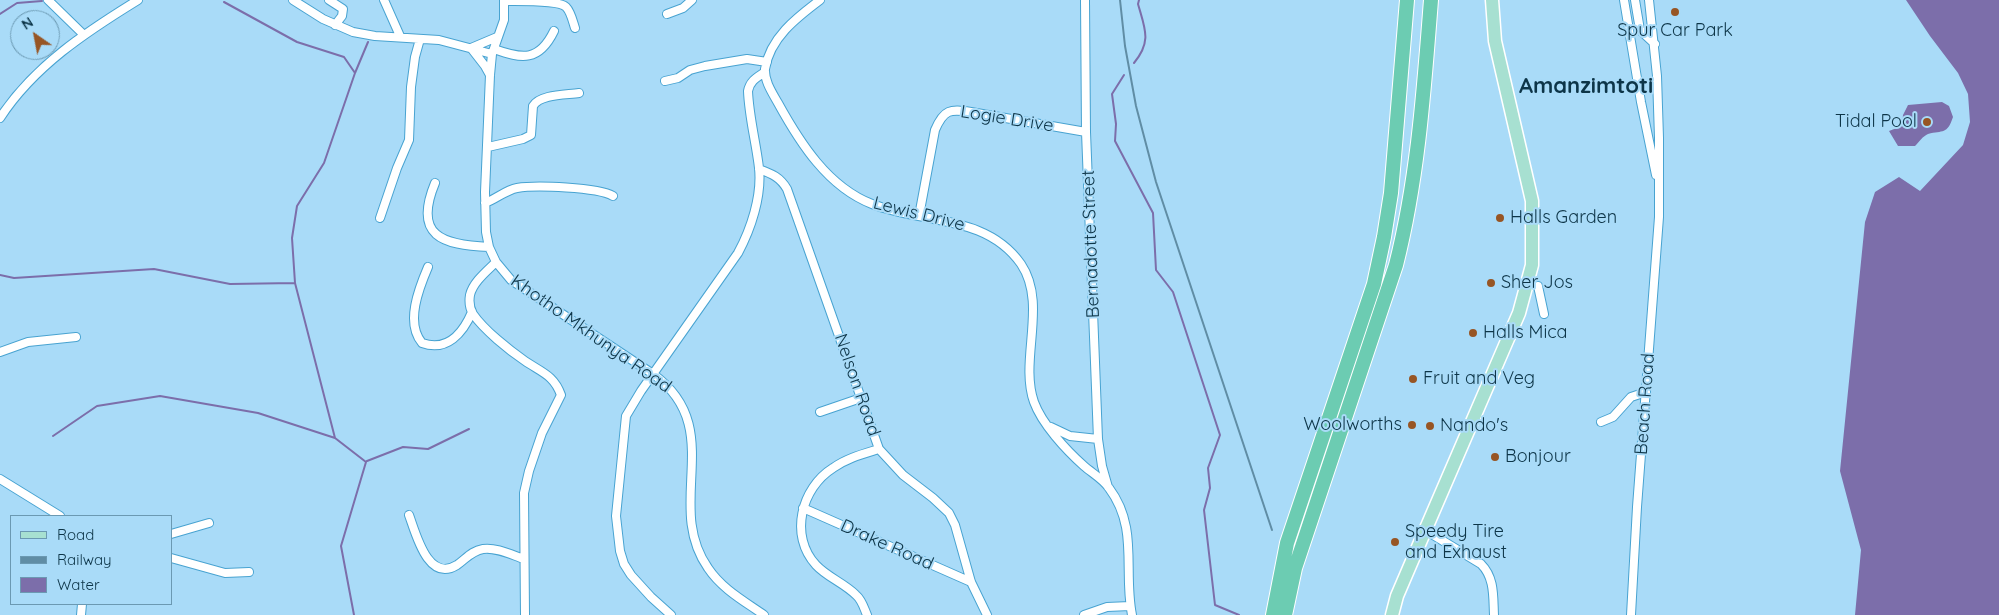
<!DOCTYPE html>
<style>
body{margin:0}
#map{position:relative;width:1999px;height:615px;overflow:hidden;background:#a9dbf8;font-family:Quicksand,sans-serif}
canvas{display:block}
.legend{position:absolute;left:10px;top:515px;width:162px;height:90px;box-sizing:border-box;background:#a9dbf8;border:1px solid #6b99b2;margin:0;padding:6px 9px;list-style:none;font-size:15px;color:#0d3548}
.legend li{display:flex;align-items:center;gap:10px;height:25px}
.legend b{width:25px;border:1px solid #6b99b2}
.north{position:absolute;left:10px;top:10px;width:50px;height:50px;box-sizing:border-box;background:#a9dbf8;border:1px solid #6b99b2;border-radius:50%;rotate:327deg;font-size:14px;font-weight:700;line-height:20px;text-align:center;color:#0d3548}
.north::after{content:'';display:block;margin:auto;width:18px;height:22px;background:#975524;clip-path:polygon(50% 0,100% 100%,50% 72%,0 100%)}
</style>
<div id="map">
<canvas width="1999" height="615"></canvas>
<ul class="legend">
<li><b style="height:6px;background:#a7e0d1"></b>Road</li>
<li><b style="height:6px;background:#608da5"></b>Railway</li>
<li><b style="height:14px;background:#7c6eaa"></b>Water</li>
</ul>
<div class="north">N</div>
</div>
<script>
const ctx = document.querySelector('canvas').getContext('2d');
ctx.lineJoin = 'round';
function fill(path, color) { ctx.fillStyle = color; ctx.fill(path, 'evenodd'); }
function strokePath(path, color, width, dash) { ctx.strokeStyle = color; ctx.lineWidth = width; ctx.lineCap = dash ? 'butt' : 'round'; ctx.setLineDash(dash || []); ctx.stroke(path); }
function drawText(font, color, halo, rows, align = 'center') {
  ctx.font = font + ' Quicksand,sans-serif'; ctx.lineWidth = 4; ctx.setLineDash([]); ctx.textBaseline = 'middle'; ctx.strokeStyle = halo; ctx.fillStyle = color; for (const [text, x, y, turn = 0] of rows) {
    ctx.save(); ctx.translate(x, y); ctx.rotate((+turn || 0) * Math.PI / 180); ctx.textAlign = isNaN(turn) ? turn : align; if (halo) ctx.strokeText(text, 0, 0); ctx.fillText(text, 0, 0); ctx.restore();
  }
}
const water = new Path2D(`
 M1906,0H1999V615H1855L1861,550L1840,471L1865,222L1875,192L1899,177L1920,191L1963,145L1970,122L1968,94L1958,73L1930,36Z
 M1942,102L1949,106L1953,117C1947,135 1943,130 1928,134C1923,136 1919,142 1915,146H1898L1889,131L1902,126L1903,115L1908,105Z`);
const stream = new Path2D(`
 M224,2L297,42L344,57L355,73
 M0,14L17,3L42,1
 M1134,63C1152,41 1145,29 1138,4L1139,0
 M1124,75L1112,94L1116,124L1115,141L1153,213L1156,270L1173,292L1220,435L1208,468L1210,488L1204,510L1215,605L1239,615
 M0,275L14,278L154,269L230,284L295,283
 M53,436L97,406L160,396L258,413L335,438
 M367,461L403,447L428,449L469,429
 M354,615L341,546L366,462L335,438L295,283L292,238L297,206L324,163L355,73L368,42`);
const minor = new Path2D(`
 M48,0L84,35
 M293,0L323,19L353,32L375,36L439,40L492,54
 M329,0L343,9L342,16L335,25
 M384,0L400,36
 M504,0V20L492,54L490,75L485,192L486,232L489,247L496,262L511,280L653,374C728,428 663,504 708,568C722,589 744,601 764,615
 M820,0C796,18 770,38 765,69C764,81 773,94 778,103C800,143 828,187 872,204C923,224 986,214 1021,264C1048,304 1019,360 1034,402C1042,424 1066,450 1084,466C1092,473 1103,479 1109,488C1139,528 1123,570 1132,615
 M1085,0L1086,132L1098,439L1102,466L1108,487
 M1624,0L1641,102L1656,175
 M1635,0L1640,30L1655,44
 M504,1C516,1 559,0 566,7C571,12 573,22 575,28
 M667,14L683,8L692,0
 M494,49C522,59 539,62 554,31
 M490,75L485,66L471,48L497,37
 M665,81L678,78L690,70L705,66L747,59L767,62
 M0,118C34,66 86,32 138,0
 M488,147L523,139L531,135L533,106C540,94 567,95 579,93
 M759,169C772,174 780,177 787,189L879,449L903,475L933,498L949,513L955,525L971,582L987,615
 M435,183C413,236 442,245 489,247
 M485,203C496,199 506,190 517,188C535,185 598,187 613,196
 M919,216L935,130C944,109 950,109 971,112L1086,132
 M380,218L397,168L409,140L411,87L415,57L420,39
 M496,262C487,271 473,282 470,295C469,301 470,309 473,314C484,330 509,350 525,361C541,372 554,375 561,395L542,433L529,471L524,493L525,615
 M428,267C419,288 405,323 422,343C447,352 463,333 472,312
 M1538,286L1544,314
 M0,352L28,342L76,337
 M820,412L861,398
 M1601,422L1613,417L1631,397L1646,392
 M1051,427L1070,436L1098,439
 M0,479L60,516
 M803,508L971,582
 M409,515C416,534 428,583 457,565C466,559 471,551 483,549C496,547 512,555 524,559
 M1425,530L1481,564C1495,578 1493,597 1494,615
 M171,534L209,523
 M171,558L225,573L249,572
 M81,615L82,604
 M671,615L651,597L631,575L624,564L620,551L616,516L626,416L641,391L738,253C751,229 762,196 759,168C756,142 749,117 748,91C750,81 756,78 765,72
 M867,615C864,608 862,600 856,595C844,583 827,577 816,565C789,536 801,488 833,468C847,458 863,454 879,449
 M1084,615L1107,607L1130,606
 M1631,615L1637,507L1659,217V138L1657,76L1649,0`);
const primary = new Path2D(`
 M1392,615L1397,596L1418,547L1519,313L1532,265V201L1495,41L1492,0`);
const motorway = new Path2D(`
 M1273,615L1287,543L1374,284L1384,237L1391,193L1407,0
 M1285,615L1295,568L1396,265C1418,178 1424,89 1431,0`);
const rail = new Path2D(`
 M1120,0L1125,46L1136,106L1156,182L1272,530`);
const markers = [
 [1675,12,5,"#975524"],
 [1927,122,5,"#975524"],
 [1500,218,5,"#975524"],
 [1491,283,5,"#975524"],
 [1473,333,5,"#975524"],
 [1413,379,5,"#975524"],
 [1412,425,5,"#975524"],
 [1430,426,5,"#975524"],
 [1495,457,5,"#975524"],
 [1395,542,5,"#975524"]
];
const poiNames = [
 ["Spur Car Park",1675,31,"center"],
 ["Tidal Pool",1917,122,"right"],
 ["Halls Garden",1510,218],
 ["Sher Jos",1501,283],
 ["Halls Mica",1483,333],
 ["Fruit and Veg",1423,379],
 ["Woolworths",1402,425,"right"],
 ["Nando's",1440,426],
 ["Bonjour",1505,457],
 ["Speedy Tire",1405,532],
 ["and Exhaust",1405,553]
];
const streetNames = [
 ["Logie Drive",1007,119,9],
 ["Lewis Drive",919,214,14],
 ["Bernadotte Street",1091,244,-92],
 ["Khotho Mkhunya Road",591,334,35],
 ["Nelson Road",857,385,71],
 ["Beach Road",1645,404,-86],
 ["Drake Road",887,545,24]
];
const districtNames = [
 ["Amanzimtoti",1586,86]
];
fill(water, '#7c6eaa');
strokePath(stream, '#7c6eaa', 2);
strokePath(minor, '#48a3d1', 10);
strokePath(primary, '#fff', 15);
strokePath(motorway, '#fff', 16);
strokePath(minor, '#fff', 8);
strokePath(primary, '#a7e0d1', 12);
strokePath(motorway, '#6cccb2', 14);
strokePath(rail, '#608da5', 2);
for (const [x, y, r, color] of markers) { const dot = new Path2D(); dot.arc(x, y, r, 0, 2 * Math.PI); ctx.fillStyle = color; ctx.fill(dot); strokePath(dot, '#a9dbf8', 2); }
drawText('18px', '#0d3548', '#a9dbf8', poiNames, 'left');
drawText('18px', '#0d3548', '#a9dbf8', streetNames);
drawText('bold 22px', '#0d3548', '#a9dbf8', districtNames);
</script>
